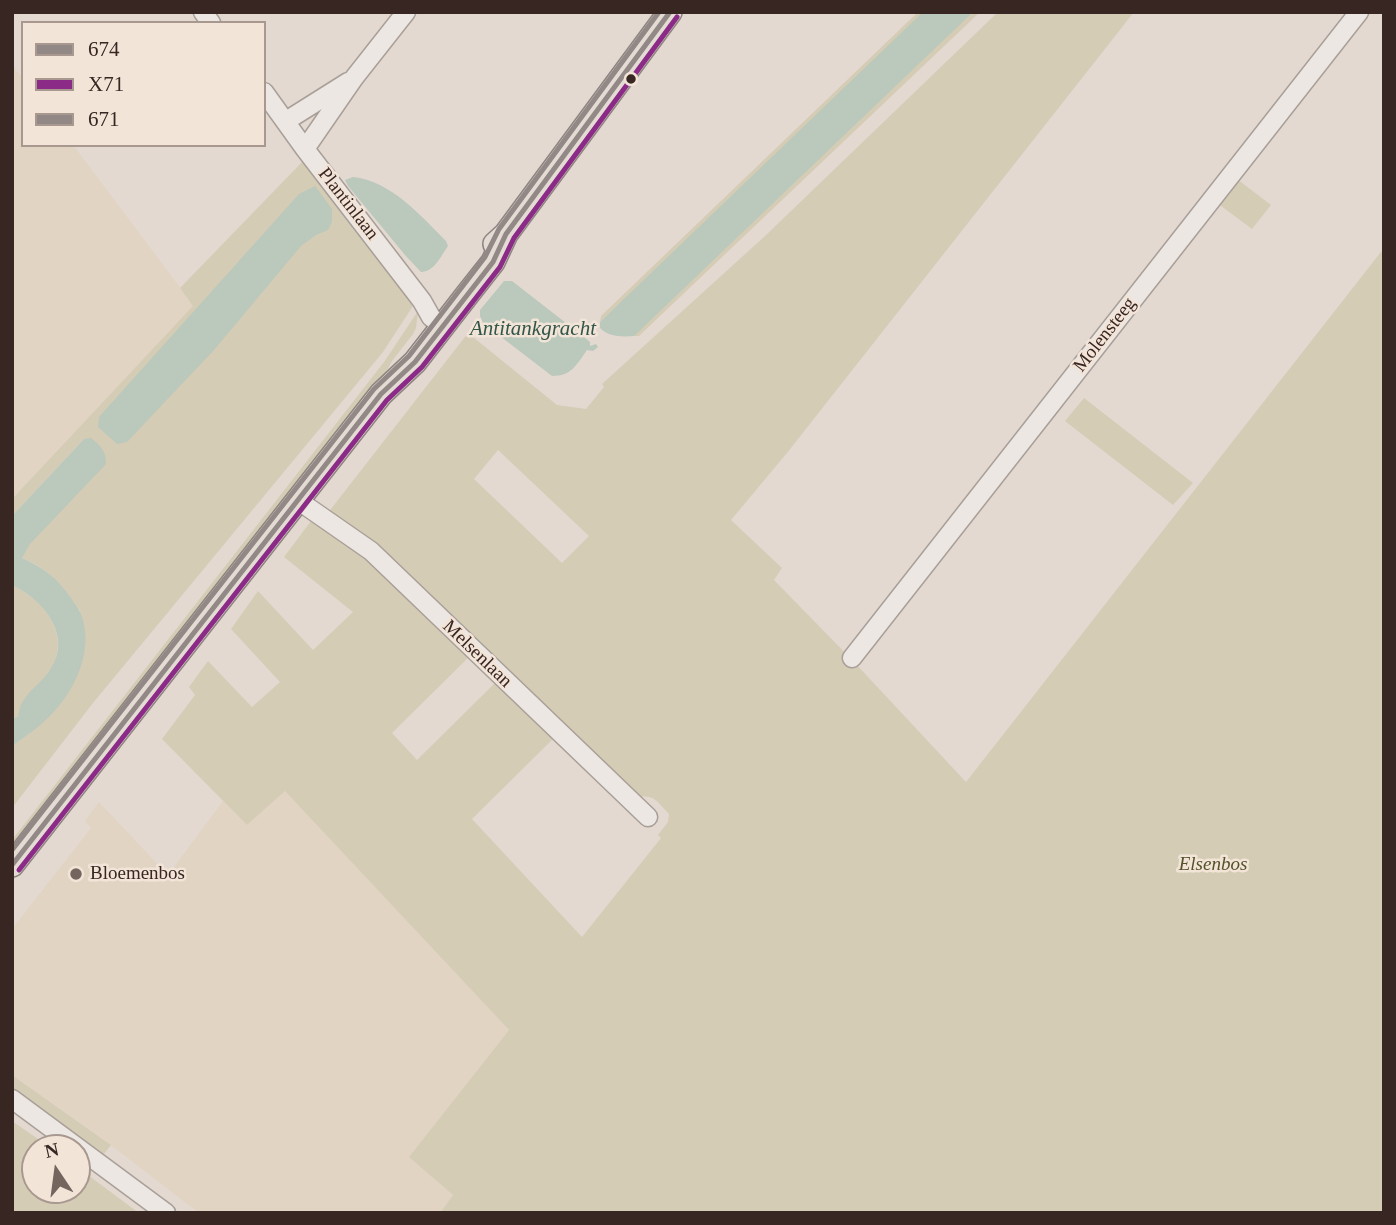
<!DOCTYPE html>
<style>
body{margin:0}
#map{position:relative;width:1396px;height:1225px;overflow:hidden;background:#e3d9d1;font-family:"Times New Roman",serif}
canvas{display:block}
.frame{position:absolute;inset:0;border:14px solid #382622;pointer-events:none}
.legend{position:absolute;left:21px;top:21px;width:245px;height:126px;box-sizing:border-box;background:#f3e4d8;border:2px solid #a8988f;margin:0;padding:9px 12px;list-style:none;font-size:21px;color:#382622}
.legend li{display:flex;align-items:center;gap:14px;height:35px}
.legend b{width:35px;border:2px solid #a8988f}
.north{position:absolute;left:21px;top:1134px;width:70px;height:70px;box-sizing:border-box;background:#f3e4d8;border:2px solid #a8988f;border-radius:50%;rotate:347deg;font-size:19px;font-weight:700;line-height:28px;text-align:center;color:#382622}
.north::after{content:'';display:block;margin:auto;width:24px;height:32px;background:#74655f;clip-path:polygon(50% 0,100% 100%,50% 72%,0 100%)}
</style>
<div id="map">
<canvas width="1396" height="1225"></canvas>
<div class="frame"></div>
<ul class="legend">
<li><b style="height:9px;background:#928885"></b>674</li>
<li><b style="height:9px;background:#8c2b87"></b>X71</li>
<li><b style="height:9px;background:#928885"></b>671</li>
</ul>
<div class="north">N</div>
</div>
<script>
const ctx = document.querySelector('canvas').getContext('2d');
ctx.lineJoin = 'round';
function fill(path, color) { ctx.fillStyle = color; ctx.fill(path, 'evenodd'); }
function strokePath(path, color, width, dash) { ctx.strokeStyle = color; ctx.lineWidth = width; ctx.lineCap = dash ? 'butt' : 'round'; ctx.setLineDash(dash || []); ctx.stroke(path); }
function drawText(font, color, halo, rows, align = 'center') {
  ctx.font = font + ' "Times New Roman",serif'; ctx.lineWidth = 5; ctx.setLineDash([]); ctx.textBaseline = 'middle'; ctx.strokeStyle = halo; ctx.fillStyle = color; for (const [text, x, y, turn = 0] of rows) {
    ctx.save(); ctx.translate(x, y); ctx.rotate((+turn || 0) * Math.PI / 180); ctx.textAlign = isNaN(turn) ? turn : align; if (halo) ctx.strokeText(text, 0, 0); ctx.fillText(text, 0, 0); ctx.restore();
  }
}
const farmland = new Path2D(`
 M12,65L23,79V145H73L194,306L12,499Z
 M285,790L509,1030L410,1156L453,1195L440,1213H199L99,1136L12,1075V929L91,828L85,821L99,802L168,875L223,801L247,825Z`);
const green = new Path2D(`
 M918,12H929L600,322L601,316Z
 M968,12H980L639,336H634L635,331Z
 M998,12H1134L787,453L731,520L782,568L774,580L855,663L966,782L1384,248V1213H440L453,1195L409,1157L509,1030L285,791L247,825L162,739L195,695L189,687L208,661L252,707L280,682L231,629L258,591L313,650L353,612L284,557L314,517L362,549L471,655L392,733L417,760L498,680L556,736L472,819L582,937L661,838L658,835L668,822L669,814C655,800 656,795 635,797L327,514L468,333L557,405L586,409L604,387L602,384L765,236ZM498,450L589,536L562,563L474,479Z
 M304,160L413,306L383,352L93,703L12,808V746L30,733L80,611C64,588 49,568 22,558L84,439L12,516V499L193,306L180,288Z
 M1237,179L1271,205L1252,229L1217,203Z
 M418,311L416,328L413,334L392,361L383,378L12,852V840L384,362Z
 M1084,398L1193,483L1173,505L1065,421Z
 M12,585C38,597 66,626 56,658C52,673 28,702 18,717L12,718Z
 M12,1075L111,1145L104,1154L12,1089Z
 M12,1121L51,1148H35V1190H77V1167L139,1213H12Z`);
const water = new Path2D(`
 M923,12H973L634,336C622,337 609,337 600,328V322Z
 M353,177C391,181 420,215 446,241L448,246C441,256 434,272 421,272L405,255L348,186L345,180Z
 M315,186L332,209V222L328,230L316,235L301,246L214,350L127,442L117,444L98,427L99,417L299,194Z
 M504,281H512L584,337L590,342V346L596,344L598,347L593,351L587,350C576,365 572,376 552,376L483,323L480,316V310Z
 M91,438C101,446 106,451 106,464L30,544L22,558C43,567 58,579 71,598C74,603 78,607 80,612C94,644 79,682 58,707C45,723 28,735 12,746V718L18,717C19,711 20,705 23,701C30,689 44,681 51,668C73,635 42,599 12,585V516L84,439Z`);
const minor = new Path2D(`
 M203,12L211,23
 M264,92L305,149L422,301L431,317L442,326
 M286,121L348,82
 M305,149L354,78L406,12
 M299,501L371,551L648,817
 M852,658L1359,12
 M12,1099L166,1213`);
const major = new Path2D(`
 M495,244L506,234L670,12
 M12,865L381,394L415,362L467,295L493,262L506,234`);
const bus1 = new Path2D(`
 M12,865L381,394L415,362L493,262L506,234L670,12`);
const bus2 = new Path2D(`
 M19,870L387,400L422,367L500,267L514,238L677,17`);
const bus3 = new Path2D(`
 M12,850L374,389L409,356L485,257L499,229L659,12`);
const markers = [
 [631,79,6,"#382622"],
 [76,874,7,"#74655f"]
];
const streetNames = [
 ["Plantinlaan",348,204,52],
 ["Molensteeg",1105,335,-52],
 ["Melsenlaan",477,654,44]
];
const parkNames = [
 ["Elsenbos",1213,865]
];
const poiNames = [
 ["Bloemenbos",90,874]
];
const waterNames = [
 ["Antitankgracht",533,329]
];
fill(farmland, '#e1d4c3');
fill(green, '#d5ccb5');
fill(water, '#bbc8bc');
strokePath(minor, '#a99f99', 21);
strokePath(major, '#8f8580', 26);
strokePath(minor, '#ece7e2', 18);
strokePath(major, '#e4dbd4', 23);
strokePath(bus1, '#928885', 5);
strokePath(bus2, '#8c2b87', 5);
strokePath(bus3, '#928885', 5);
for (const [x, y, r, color] of markers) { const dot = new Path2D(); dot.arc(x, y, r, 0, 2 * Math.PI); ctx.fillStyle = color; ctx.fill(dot); strokePath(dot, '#f3e4d8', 2.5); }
drawText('19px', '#382622', '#f3e4d8', streetNames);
drawText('italic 19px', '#53522a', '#f3e4d8', parkNames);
drawText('19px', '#382622', '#f3e4d8', poiNames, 'left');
drawText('italic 21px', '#32574a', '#f3e4d8', waterNames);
</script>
